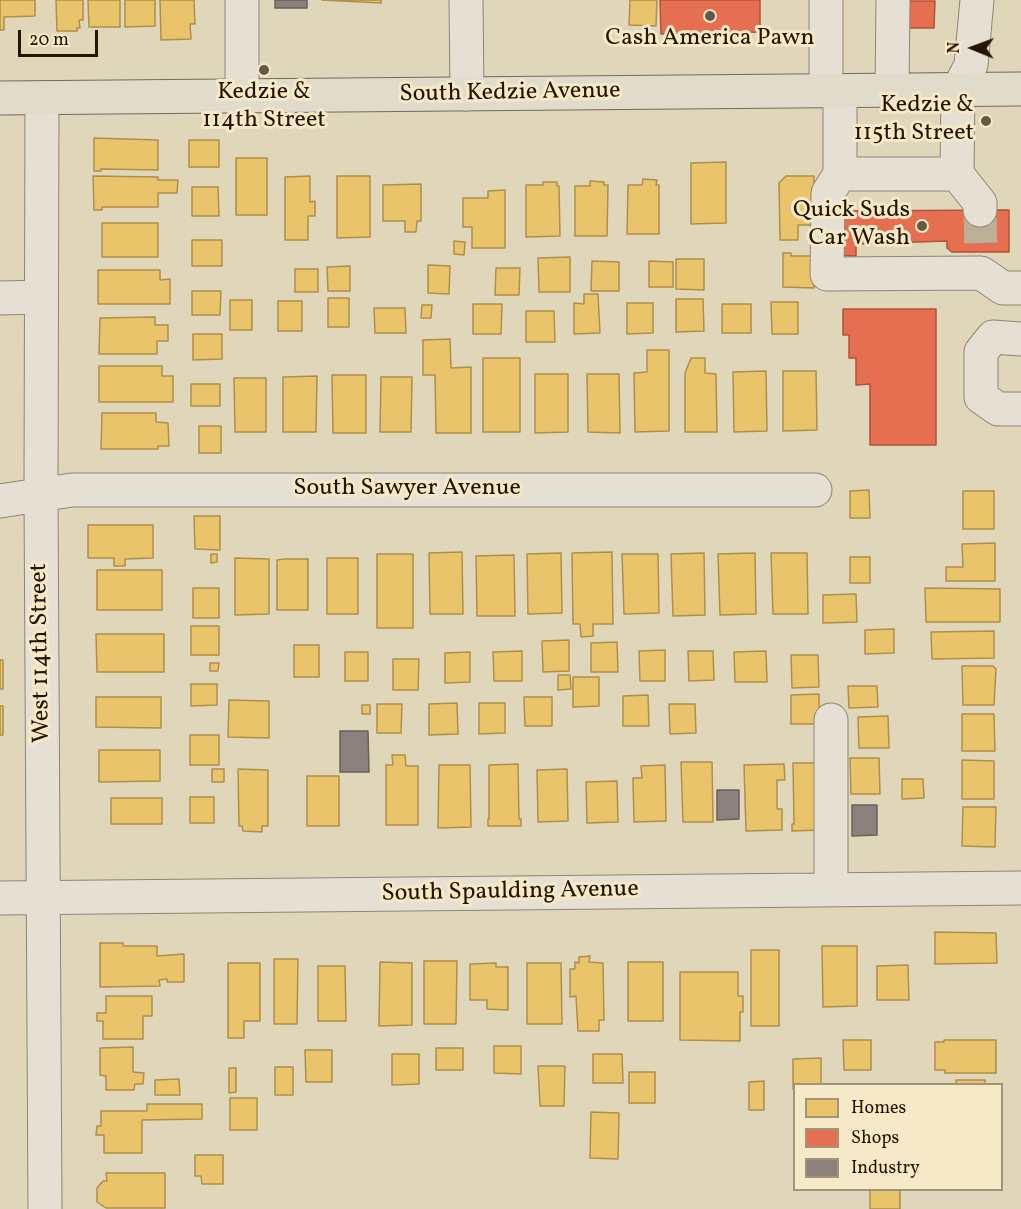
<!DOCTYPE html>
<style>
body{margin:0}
#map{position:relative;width:1021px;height:1209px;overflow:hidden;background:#e0d6ba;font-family:Vollkorn,serif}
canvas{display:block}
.legend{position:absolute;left:793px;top:1083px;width:210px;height:108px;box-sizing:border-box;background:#f5e9c8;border:2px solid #a29479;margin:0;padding:8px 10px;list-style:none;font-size:18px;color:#261402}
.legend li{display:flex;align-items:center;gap:12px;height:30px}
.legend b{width:30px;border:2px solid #a29479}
.north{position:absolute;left:943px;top:18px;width:60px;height:60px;-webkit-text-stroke:4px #f5e9c8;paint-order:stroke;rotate:271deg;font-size:16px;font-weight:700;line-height:24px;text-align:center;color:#261402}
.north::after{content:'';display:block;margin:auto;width:21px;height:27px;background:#261402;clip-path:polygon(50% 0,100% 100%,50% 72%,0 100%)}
.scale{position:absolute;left:18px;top:30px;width:80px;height:27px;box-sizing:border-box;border:3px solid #261402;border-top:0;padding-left:8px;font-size:18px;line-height:21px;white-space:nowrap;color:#261402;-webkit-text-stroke:4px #f5e9c8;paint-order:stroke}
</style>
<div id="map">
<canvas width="1021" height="1209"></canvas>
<ul class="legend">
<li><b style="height:16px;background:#e9c46a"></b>Homes</li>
<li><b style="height:16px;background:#e76f51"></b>Shops</li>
<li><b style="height:16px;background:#8a817c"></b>Industry</li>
</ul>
<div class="north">N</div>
<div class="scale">20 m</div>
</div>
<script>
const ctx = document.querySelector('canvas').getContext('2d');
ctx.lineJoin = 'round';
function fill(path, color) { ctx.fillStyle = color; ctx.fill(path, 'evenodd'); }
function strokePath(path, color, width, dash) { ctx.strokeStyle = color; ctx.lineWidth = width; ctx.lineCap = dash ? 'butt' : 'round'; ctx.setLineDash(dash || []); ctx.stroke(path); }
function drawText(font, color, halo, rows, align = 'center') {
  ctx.font = font + ' Vollkorn,serif'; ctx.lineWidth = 6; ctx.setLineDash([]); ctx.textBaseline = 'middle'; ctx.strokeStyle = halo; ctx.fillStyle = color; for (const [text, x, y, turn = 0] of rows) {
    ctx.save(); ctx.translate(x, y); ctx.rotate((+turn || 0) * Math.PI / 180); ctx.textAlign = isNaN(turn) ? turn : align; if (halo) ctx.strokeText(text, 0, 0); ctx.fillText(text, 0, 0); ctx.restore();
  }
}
const homes = new Path2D(`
 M0,0H35V16L4,17V30H0Z
 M56,0H83V20H79L80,28H77V31H57Z
 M88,0H120V27H89Z
 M125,0H155V26L125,27Z
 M160,0H194L195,24H190L191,39L161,40Z
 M322,0H381V3Z
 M630,0H657L656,26L629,25Z
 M94,138L158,140V170L101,169V171H94Z
 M189,140H219V167H189Z
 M236,158H267V215H236Z
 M726,162V223L691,224V163Z
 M93,176L158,177V180H178L177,193H158V207H102V210H94Z
 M310,176V202L315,201V216H308V240H285V177Z
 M337,176H370V237L337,238Z
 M786,176H814V225H798V240H780L779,183Z
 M643,179L657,180L656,185H659V234H627L628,185H642Z
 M590,181L604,182V185H608L607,236H575V186H590Z
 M543,182H557V186H559L560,236L526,237V185H543Z
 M421,184V221H417L416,232H405V221H383V185Z
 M192,187H218L219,216H192Z
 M505,190V248H472V227H463V198H488V191Z
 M102,223H158V257H102Z
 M192,240H222V266H192Z
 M454,241L465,242L464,255L454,254Z
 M783,253H791V256H814V288L783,287Z
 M570,257V292H539L538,258Z
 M676,259H704V290L676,289Z
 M592,261L619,262V291H591Z
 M649,261L673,262V287H649Z
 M428,265L450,266L449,294L428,293Z
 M350,266V291H328L327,267Z
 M496,268H520L519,295H495Z
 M295,269H318V292H295Z
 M98,270H160V280L170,279V304H98Z
 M192,291H221L220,315H192Z
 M584,294H598L600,333L574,334V303L584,304Z
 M328,298H349V327H328Z
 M676,299H703L704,331L676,332Z
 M230,300H252V330H230Z
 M278,301H302V331H278Z
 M771,302H798V334H772Z
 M627,303H653V333L627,334Z
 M473,304H502L501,334H473Z
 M722,304H751V333H722Z
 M422,305H432L431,318H421Z
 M374,308H405L406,333H375Z
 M526,311H554L555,342H526Z
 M155,317V325H168V341H157V354H99L100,318Z
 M193,334H222V359L193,360Z
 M450,339L451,368L471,367V433H436L435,375H423V340Z
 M647,350H669V431L635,432L634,373L647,372Z
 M483,358H520V432H483Z
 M691,358H705V373L716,374L717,432H685V373Z
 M99,366H162V376H173V402H99Z
 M766,371L767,431L734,432L733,372Z
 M783,371H816L817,430L783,431Z
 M535,374H568V432L535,433Z
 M587,374H619L620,433L588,432Z
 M332,375H366V433H333Z
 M317,376L316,432H283V377Z
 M381,377H412L411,432H380Z
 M234,378H266V432H235Z
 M191,384H220V406H191Z
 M102,413H156V422L168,423L169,446H158V449H101Z
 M199,426H221V453H199Z
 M869,490L870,518H850V491Z
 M963,491H994V529H963Z
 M194,516H220V550L195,549Z
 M88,525H153V558L125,559V566H114V558H88Z
 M995,543V581H946V567H963L962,544Z
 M462,552L463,614H430L429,553Z
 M612,552L613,624H593V636L581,637L580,624H573L572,553Z
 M561,553L562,613L528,614L527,554Z
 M704,553L705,615L673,616L671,554Z
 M755,553L756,614L720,615L718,554Z
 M771,553H807L808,614H773Z
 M211,554H217V562L211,563Z
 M377,554H413V628H377Z
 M622,554H658L659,613L624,614Z
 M514,555L515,616H477L476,556Z
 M850,557H870V583H850Z
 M235,558L269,559V614L235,615Z
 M327,558H358V614H327Z
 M284,559H308V610H277V560Z
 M97,570H162V610H97Z
 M193,588H219V618H193Z
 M925,588L1000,589V622H926Z
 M856,594L857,622L823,623V595Z
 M191,626H219V655H191Z
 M894,629V653L865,654V630Z
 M994,631V658L932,659L931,632Z
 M96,634H164V672H97Z
 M569,640V671L543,672L542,641Z
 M617,642L618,672H591V643Z
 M294,645H319V677H294Z
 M665,650V681H640L639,651Z
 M522,651V681H494L493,652Z
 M688,651H713L714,680L689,681Z
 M766,651L767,682H735L734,652Z
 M345,652H368V681H345Z
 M470,652V682L445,683V653Z
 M791,655H818L819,687L792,688Z
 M393,659H419L418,690H393Z
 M0,660H3V689H0Z
 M210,663H219L218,671H210Z
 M962,666H993L996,669L994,705H963Z
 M558,675H570L571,689L558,690Z
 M573,677H599V706L573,707Z
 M191,684H217V705L191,706Z
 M848,686H877L878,707L849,708Z
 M819,694V724H791V695Z
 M648,695L649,726H623V696Z
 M96,697H161V728L96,727Z
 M524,697H552V726H525Z
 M229,700L269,701V738L228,737Z
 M457,703L458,734L429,735V704Z
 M479,703H505V733L479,734Z
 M377,704H402L401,733H377Z
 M669,704H695L696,733L670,734Z
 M362,705H370V714H362Z
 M0,706H3V735H0Z
 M962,714H994L995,751H962Z
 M888,716L889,748H859L858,717Z
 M190,735H219V765H190Z
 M99,750H160V781L99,782Z
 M392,755H405L406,766H418V825H386V765H393Z
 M850,758H879L880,794H851Z
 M962,760L994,761V799H962Z
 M681,762H712L713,822H683Z
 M793,763H816L820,830L792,831V824H794Z
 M518,764L519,819H521V826H488V819H489V765Z
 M784,764L785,780H777V809H782V830L746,831L744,765Z
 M439,765H470L471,827L438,828Z
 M665,765L666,821L634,822L633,778H642L641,766Z
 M212,769H224V782H212Z
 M238,769L268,770V826H262V832L243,831L242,826H239Z
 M567,769L568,821L538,822L537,770Z
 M307,776H339V826H307Z
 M902,779H923L924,798L902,799Z
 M617,781L618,822L587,823L586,782Z
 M190,797H214V823H190Z
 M111,798H162V824H111Z
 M963,807H996L995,847L962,846Z
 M935,932L996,933L997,963L935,964Z
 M100,943H123V946H157V956L184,954V982H167V979L159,980L160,986L100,987Z
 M822,946H857V1006L823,1007Z
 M751,950H779V1026H751Z
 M590,956L589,962L603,963L604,1020H599V1031H578L576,996L570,997V969H575V962L579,963V957Z
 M274,959H298L297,1024H274Z
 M424,961H457L456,1024H424Z
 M380,962L412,963V1025L379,1026Z
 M628,962H663V1021H628Z
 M228,963H260V1021H244V1038H228Z
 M496,963V967H508V1010L487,1009V1000H470V964Z
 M527,963H561L562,1024H527Z
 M908,965L909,1000H877V966Z
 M318,966H345L346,1021H318Z
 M680,972H738V996H743V1012H740V1041L680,1040Z
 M106,996H152V1016H143V1039H103V1021H97V1013H106Z
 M843,1040H871V1070H844Z
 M944,1040H996V1073H945V1070H935V1042H944Z
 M494,1046H521V1074L494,1073Z
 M133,1047V1072L144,1073L143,1084H135L134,1090H106V1076L100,1075V1048Z
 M436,1048H463V1070H436Z
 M305,1050H332V1082H306Z
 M392,1054H419V1084L392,1085Z
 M593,1054H622L623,1083H593Z
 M821,1058V1084H794L793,1089V1059Z
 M538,1066H565L564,1106H540Z
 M275,1067H293V1095H275Z
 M229,1068H236V1092L229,1093Z
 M629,1072H655V1103H629Z
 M179,1079L180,1095H155V1080Z
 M956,1080H985V1084H953H956Z
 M764,1081V1110H749V1082Z
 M230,1098H257V1130H230Z
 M147,1104H202V1119L142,1120V1153H104V1135H96L97,1126H101V1111H147Z
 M591,1112L619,1113L618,1159L590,1158Z
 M195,1155H223V1184H202L201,1176H195Z
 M106,1173H165V1208H106L97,1202V1188L103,1181H107Z
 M870,1190H900V1209H870Z`);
const shops = new Path2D(`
 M660,0H760V32L661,34Z
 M907,1H935L934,28H907Z
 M1009,210V252H952L947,248V241L856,244V256L834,255L835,211Z
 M843,309H936V445H870V384L856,385V358H849V335H843Z`);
const industry = new Path2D(`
 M275,0H307V8H275Z
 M340,731H368L369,772H340Z
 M717,790H739V819L717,820Z
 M852,805H877V835L852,836Z`);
const minorTunnel = new Path2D(`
 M980,210L981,252`);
const minor = new Path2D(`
 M466,0L467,94
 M826,0V91
 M977,0L971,65L958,90L957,174L980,203V210
 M892,90L893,0
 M840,91V174L828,193L827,274L981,273L1003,288H1021
 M242,96V0
 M42,98L41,495L45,1209
 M840,174H957
 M0,298L41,297
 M1021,339L993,337L981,352V397L998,409H1021
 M0,501L72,490H815
 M831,890V720
 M0,898L1021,888`);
const major = new Path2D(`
 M0,98L1021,89`);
const markers = [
 [710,16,6,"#675842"],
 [264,70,6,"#675842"],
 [986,121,6,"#675842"],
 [922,226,6,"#675842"]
];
const poiNames = [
 ["Cash America Pawn",710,40],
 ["Kedzie &",264,94],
 ["114th Street",264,122],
 ["Kedzie &",974,107,"right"],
 ["115th Street",974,135,"right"],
 ["Quick Suds",910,212,"right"],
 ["Car Wash",910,240,"right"]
];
const streetNames = [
 ["South Kedzie Avenue",510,94,-1],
 ["South Sawyer Avenue",407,490],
 ["West 114th Street",42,653,-91],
 ["South Spaulding Avenue",510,893,-1]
];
fill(homes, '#e9c46a');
strokePath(homes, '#ae8f4b', 1.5);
fill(shops, '#e76f51');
strokePath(shops, '#ad5439', 1.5);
fill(industry, '#8a817c');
strokePath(industry, '#6c6057', 1.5);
strokePath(minorTunnel, '#bbaf95', 33, [33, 16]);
strokePath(minor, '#8e8574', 35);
strokePath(major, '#736b5b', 35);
strokePath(minor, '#e5e0d3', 33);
strokePath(major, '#e1dbcb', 33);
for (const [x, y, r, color] of markers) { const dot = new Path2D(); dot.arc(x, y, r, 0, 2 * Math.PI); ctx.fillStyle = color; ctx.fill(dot); strokePath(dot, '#f5e9c8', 2); }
drawText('24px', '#261402', '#f5e9c8', poiNames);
drawText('24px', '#261402', '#f5e9c8', streetNames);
</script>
